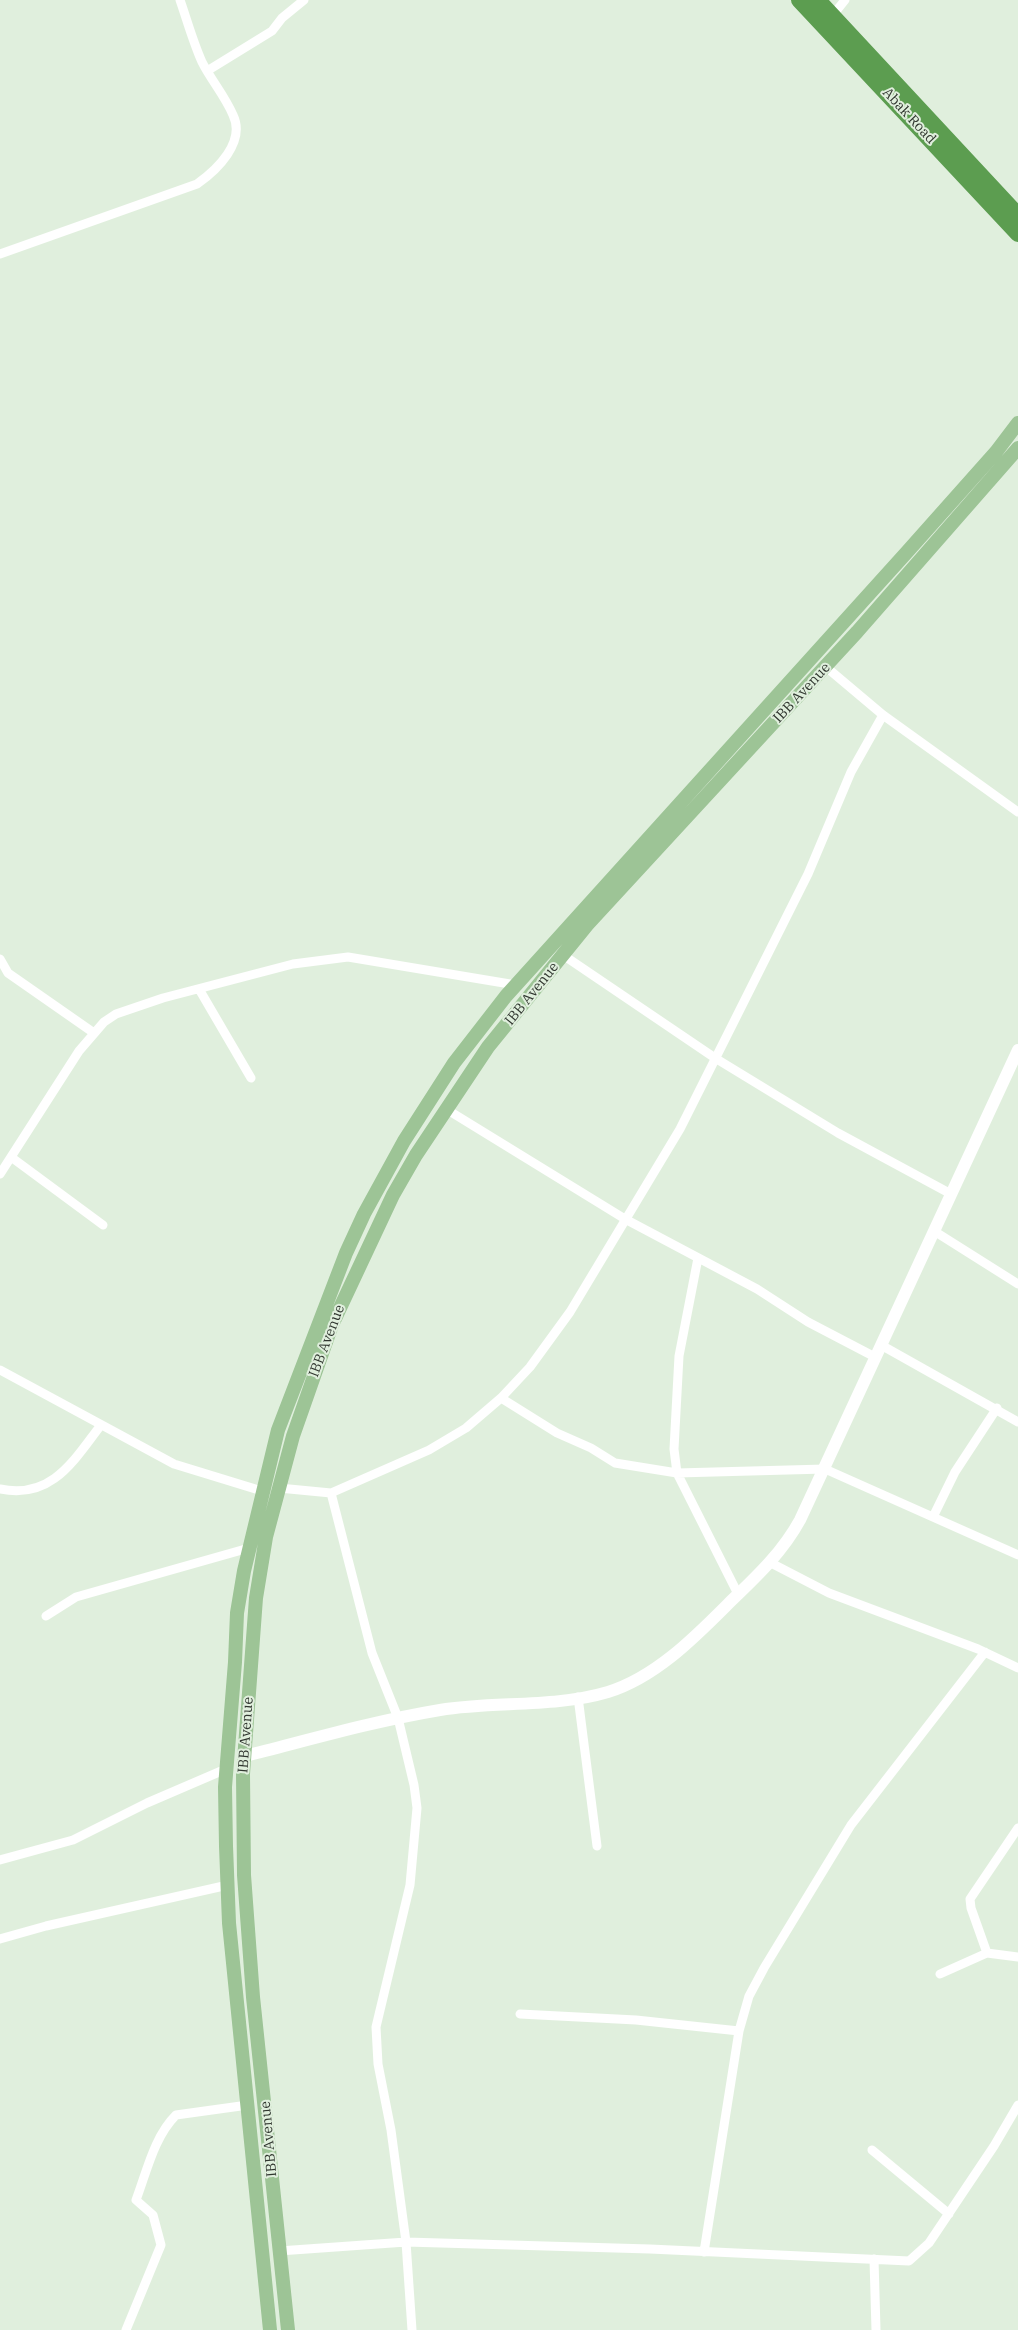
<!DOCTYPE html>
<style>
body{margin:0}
canvas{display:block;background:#e0efdd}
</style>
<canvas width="1018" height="2330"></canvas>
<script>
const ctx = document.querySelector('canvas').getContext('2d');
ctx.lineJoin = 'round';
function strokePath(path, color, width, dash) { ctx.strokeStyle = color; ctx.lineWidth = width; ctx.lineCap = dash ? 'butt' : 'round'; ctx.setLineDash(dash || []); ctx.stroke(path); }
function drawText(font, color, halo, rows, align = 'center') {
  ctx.font = font + ' "IBM Plex Serif",serif'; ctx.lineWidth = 4; ctx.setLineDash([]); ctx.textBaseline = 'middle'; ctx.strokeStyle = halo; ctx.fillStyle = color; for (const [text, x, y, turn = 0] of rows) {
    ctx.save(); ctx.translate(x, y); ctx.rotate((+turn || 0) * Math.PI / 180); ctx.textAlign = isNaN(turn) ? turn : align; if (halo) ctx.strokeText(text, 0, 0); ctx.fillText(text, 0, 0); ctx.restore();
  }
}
const street = new Path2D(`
 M833,15L845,0
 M207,71L272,31L282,18L304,0
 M0,254L197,184C217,170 246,142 233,115C225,96 211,80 202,62C193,42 187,20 180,0
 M826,667L883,715L1018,812
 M563,955L715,1058L838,1133L951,1194
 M0,959L8,973L94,1033
 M199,989L251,1078
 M446,1109L625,1219L757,1289L808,1322L875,1357
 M11,1157L103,1225
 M0,1174L79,1051L104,1022L116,1014L163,998L293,964L348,957L516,985
 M934,1231L1018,1284
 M698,1258L679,1356L674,1449L677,1473L738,1594
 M881,1345L1018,1422
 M0,1370L174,1464L262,1491
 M501,1398L557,1433L591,1448L615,1463L677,1473L825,1469L1018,1555
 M279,1488L331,1493L429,1450L466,1428L501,1398L530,1367L570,1312L680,1129L808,874L851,772L883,715
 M0,1489C52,1500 74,1460 101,1425
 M331,1493L372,1653L398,1718L414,1785L417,1808L410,1885L376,2027L378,2064L391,2130L406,2242L412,2330
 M933,1517L955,1472L997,1408
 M771,1563L829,1593L978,1649L1018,1668
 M46,1616L76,1597L249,1548
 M578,1697L597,1846
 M0,1860L73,1840L147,1803L226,1769
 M0,1939L46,1926L228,1885
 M987,1953L971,1908L970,1899L1018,1828
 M940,1974L987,1953L1018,1957
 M520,2014L636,2020L739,2031
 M872,2150L949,2214
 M279,2251L406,2242L650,2249L909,2261L929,2243L994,2146L1018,2105
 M704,2252L739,2031L749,1996L764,1968L851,1825L985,1652
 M874,2259L876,2330
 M126,2330L161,2245L153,2215L136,2200C147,2171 154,2137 176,2115L248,2105`);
const secondary = new Path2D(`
 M245,1756C309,1740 374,1721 440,1710C495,1701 554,1708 608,1692C656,1677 695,1637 729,1603C756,1577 782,1553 800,1520L1018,1050`);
const primary = new Path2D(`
 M270,2330L229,1923L226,1846L225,1787L235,1662L237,1613L244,1571L278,1430L346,1253L364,1214L404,1141L454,1063L506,996L907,552L996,452L1018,423
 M288,2330L253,1997L244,1875L243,1774L256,1598L266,1537L293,1436L332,1325L393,1195L416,1155L488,1047L587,925L857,632L1018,448`);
const highway = new Path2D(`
 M799,0L1018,234
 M818,0L1018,215`);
const streetNames = [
 ["Abak Road",909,116,47],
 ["IBB Avenue",802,693,-47],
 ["IBB Avenue",532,994,-51],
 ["IBB Avenue",327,1341,-69],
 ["IBB Avenue",246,1735,-86],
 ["IBB Avenue",269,2139,-95]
];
strokePath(street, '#fff', 9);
strokePath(secondary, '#fff', 12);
strokePath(primary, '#9dc496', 14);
strokePath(highway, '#5c9d50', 16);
drawText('14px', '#30362f', '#e0efdd', streetNames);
</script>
